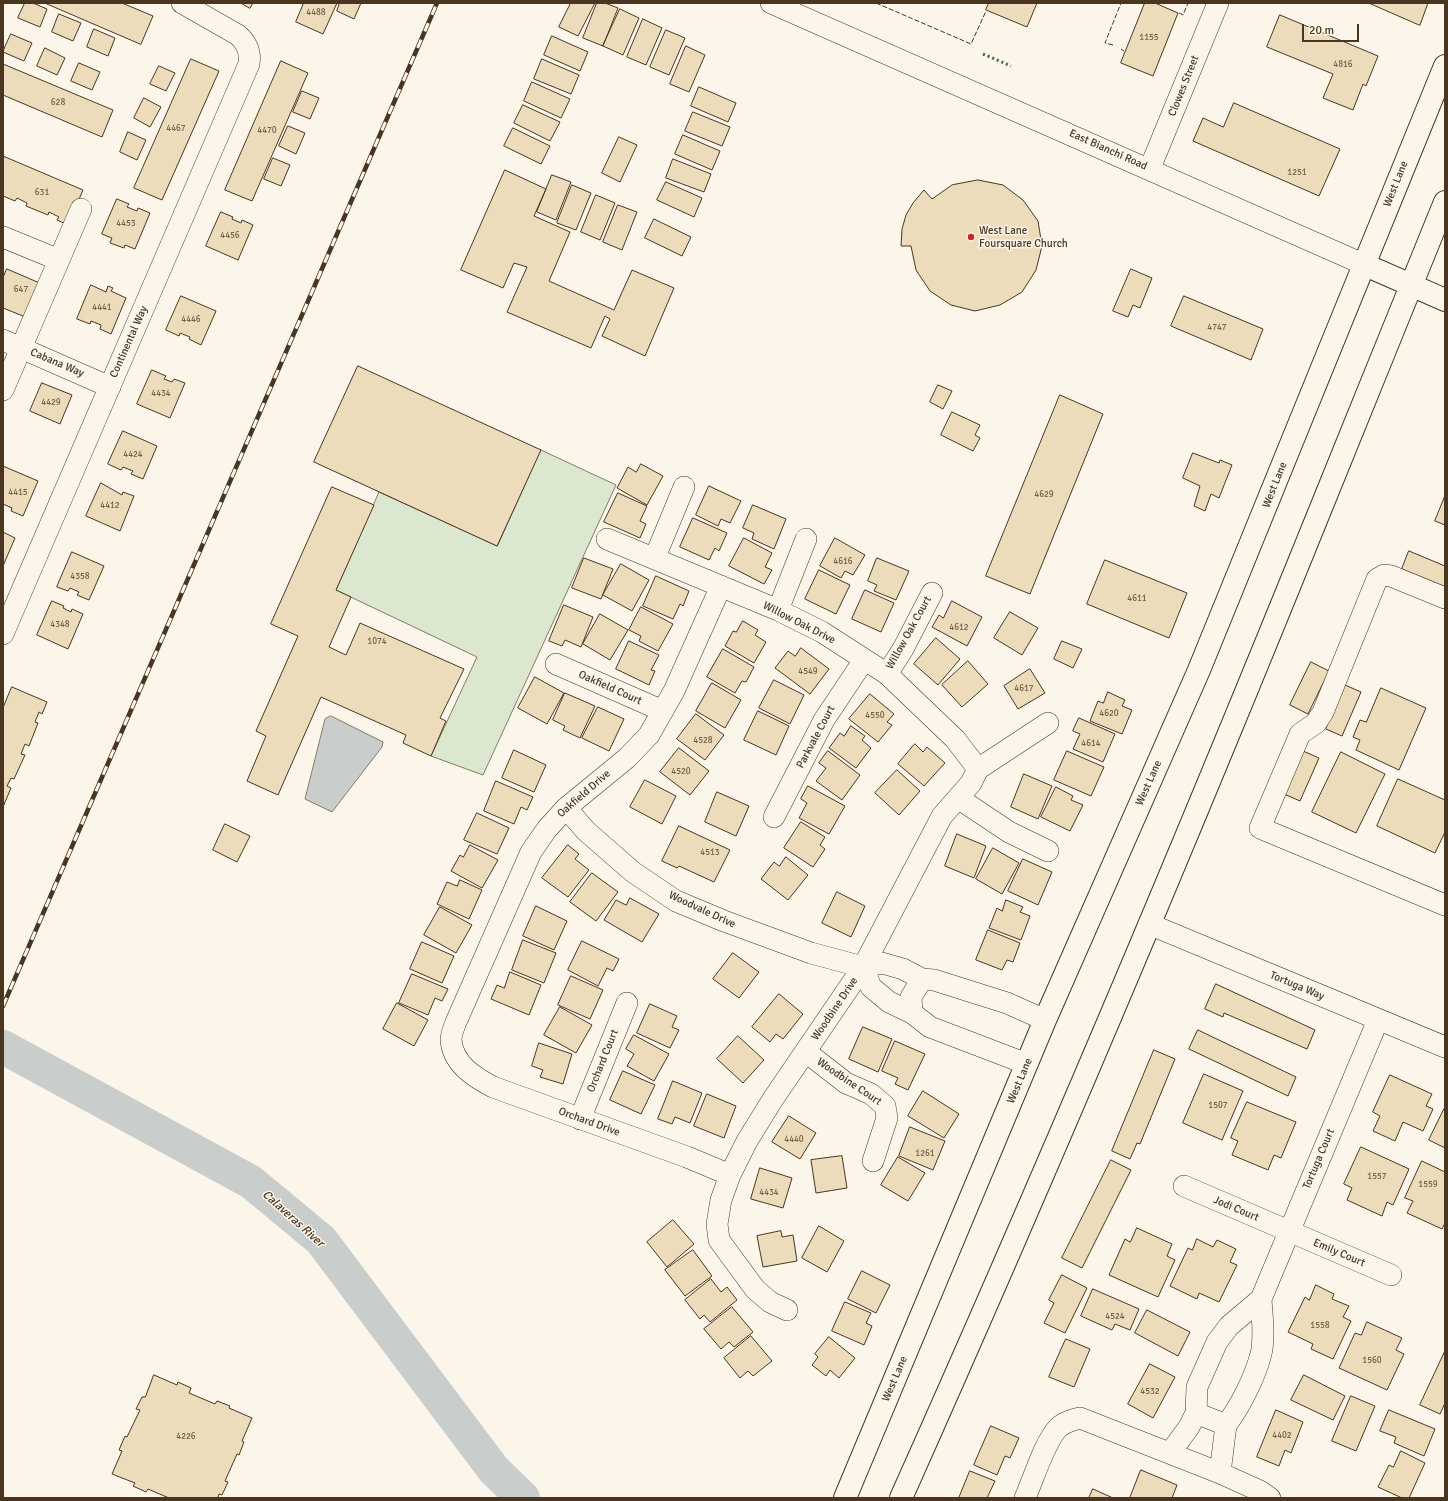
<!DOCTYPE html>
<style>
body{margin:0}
#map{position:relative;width:1448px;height:1501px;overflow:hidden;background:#fbf6e9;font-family:Signika,sans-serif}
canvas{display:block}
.frame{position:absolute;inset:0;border:4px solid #4a3520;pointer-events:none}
.scale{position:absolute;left:1302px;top:24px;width:57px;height:18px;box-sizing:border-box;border:2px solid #4a3520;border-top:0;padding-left:5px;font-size:12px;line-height:14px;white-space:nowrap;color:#4a3520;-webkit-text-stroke:3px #fbf6e9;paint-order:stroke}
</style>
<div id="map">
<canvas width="1448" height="1501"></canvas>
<div class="frame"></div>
<div class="scale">20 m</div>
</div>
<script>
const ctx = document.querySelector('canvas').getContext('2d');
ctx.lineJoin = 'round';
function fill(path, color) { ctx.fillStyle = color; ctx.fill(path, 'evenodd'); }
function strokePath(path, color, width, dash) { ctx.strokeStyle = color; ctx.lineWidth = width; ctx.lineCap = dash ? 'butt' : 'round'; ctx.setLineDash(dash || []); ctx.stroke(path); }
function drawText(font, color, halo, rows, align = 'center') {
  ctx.font = font + ' Signika,sans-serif'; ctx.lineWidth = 3; ctx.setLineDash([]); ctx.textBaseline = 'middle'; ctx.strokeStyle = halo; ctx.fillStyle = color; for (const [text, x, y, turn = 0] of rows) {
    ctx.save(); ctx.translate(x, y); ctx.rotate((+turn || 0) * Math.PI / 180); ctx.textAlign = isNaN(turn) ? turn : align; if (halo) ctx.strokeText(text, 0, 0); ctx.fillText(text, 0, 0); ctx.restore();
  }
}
const green = new Path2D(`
 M541,450L616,485L483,775L431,756L477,657L336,590L379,492L497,546Z`);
const water = new Path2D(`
 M331,716L383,742L382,747L332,812L305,799L325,719Z`);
const river = new Path2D(`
 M3,1047L251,1182L321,1240L494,1470L523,1498`);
const building = new Path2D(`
 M25,3H33L47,9L40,27L18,18Z
 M45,3H122L153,16L141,44Z
 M241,3H253L250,8Z
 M304,3H337L323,34L296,22Z
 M340,3H361L354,19L337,11Z
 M571,3H595L578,36L559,27Z
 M597,3H605L618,8L603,46L583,38Z
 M989,3H1037L1027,27L986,10Z
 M1145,3H1155L1178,13L1153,76L1121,63Z
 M1369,3H1428L1420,25Z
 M620,9L639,18L623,55L603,46Z
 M59,14L81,23L73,41L52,32Z
 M1280,15L1378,56L1366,86L1363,84L1353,110L1323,98L1333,74L1267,47Z
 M643,19L662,28L646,65L627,57Z
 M94,29L115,38L108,56L87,47Z
 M666,30L685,38L669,75L650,67Z
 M11,34L32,43L24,61L3,52Z
 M552,36L588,52L580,71L544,55Z
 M686,46L705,55L689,92L670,84Z
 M45,48L65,58L57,75L37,66Z
 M191,59L219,71L162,200L134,188Z
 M542,59L579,75L571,94L534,79Z
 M281,61L308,73L252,201L225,190Z
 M79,63L100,72L92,90L71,81Z
 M3,64L113,110L102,137L3,95Z
 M159,66L175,73L166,91L150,84Z
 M532,82L570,99L561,118L524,101Z
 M699,87L736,103L728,122L691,106Z
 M302,91L319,98L310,119L293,112Z
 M144,98L161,107L150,127L134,118Z
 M1234,103L1340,149L1319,196L1193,141L1203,118L1223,127Z
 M523,105L560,122L550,141L514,123Z
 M693,112L730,127L722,146L685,131Z
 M288,126L305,133L296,154L279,146Z
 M513,128L550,146L541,164L504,146Z
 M128,132L146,140L137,160L120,152Z
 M683,135L720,151L712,170L675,154Z
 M619,137L637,145L620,182L602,173Z
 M3,156L83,190L68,225L57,220L59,217L49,212L48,215L26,206L27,203L17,198L15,201L3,196Z
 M273,158L290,165L281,186L264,179Z
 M673,159L711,174L704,192L666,178Z
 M505,170L546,189L534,216L570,232L549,281L614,310L632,270L674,288L645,356L602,336L610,319L605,316L591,348L507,312L527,267L514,263L503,288L461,270Z
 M552,175L571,182L556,220L537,212Z
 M978,180L1003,185L1023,200L1038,221L1042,246L1036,270L1022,292L1000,305L975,311L951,305L930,291L916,270L911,246H901L902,229L906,215L913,203L924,190L932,199L952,185Z
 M666,182L702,198L694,217L657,200Z
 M572,185L591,193L576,230L557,223Z
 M596,195L615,203L600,240L581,232Z
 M117,199L129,204L127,207L137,211L138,208L150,213L135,249L125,245L124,248L110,243L112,238L102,234Z
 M618,205L637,212L622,250L603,242Z
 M221,212L233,217L232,219L241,223L242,220L253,225L238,260L206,246Z
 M654,219L691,237L682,256L645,238Z
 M7,269L42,284L28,318L3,308V278Z
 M1131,269L1152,278L1140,308L1133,305L1128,317L1113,311Z
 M91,285L106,292L108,286L113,288L111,291L126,298L111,334L100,329L101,325L91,321L90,324L77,319Z
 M181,296L216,311L201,345L189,339L190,337L180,333L179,336L166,330Z
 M1184,296L1263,329L1251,360L1171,326Z
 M358,366L541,450L497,546L314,462Z
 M152,370L166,376L164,379L172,382L174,379L185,383L170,418L137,404Z
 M42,383L72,395L60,424L30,411Z
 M938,385L952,391L943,409L930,402Z
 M1060,395L1103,414L1030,594L986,576Z
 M952,412L980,425L975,435L980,438L973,451L941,435Z
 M123,431L157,446L143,479L131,474L133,471L123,467L121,470L108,464Z
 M1193,453L1219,463L1220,460L1232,465L1219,498L1211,494L1205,511L1194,506L1200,486L1183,478Z
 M641,464L663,476L647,505L617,488L628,467L636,472Z
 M3,466L38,481L23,516L11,511L12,508L3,504Z
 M101,483L122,495L123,492L134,496L120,531L86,516Z
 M709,486L741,501L730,523L721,519L718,526L696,515Z
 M332,487L374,505L336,590L351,597L329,647L346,655L360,623L464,669L440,718L446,721L431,756L403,743L406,735L321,697L278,795L247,781L266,736L256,731L298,636L271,624Z
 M618,493L647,506L640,521L646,524L640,538L604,522Z
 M1445,496V525L1435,521Z
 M753,505L786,519L774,549L752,539L754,533L743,528Z
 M693,518L727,533L719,551L715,548L709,560L680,547Z
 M3,532L15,538L3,566Z
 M744,538L772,553L765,567L772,570L764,584L729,566Z
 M835,538L865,555L853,575L845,571L841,578L820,566Z
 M1409,551L1445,566V587L1402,569Z
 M72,552L104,566L89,600L77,595L79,592L70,588L68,591L57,587Z
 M584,558L613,569L601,599L572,588Z
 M877,558L909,571L896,600L874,591L877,585L868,581Z
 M1105,560L1187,593L1169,638L1087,604Z
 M621,564L649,580L632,611L603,595Z
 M819,570L850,585L836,614L805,599Z
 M656,576L689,591L683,606L680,604L673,619L643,606Z
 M865,590L894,603L881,632L852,619Z
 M52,601L64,606L63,608L71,612L72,609L83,614L68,649L37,635Z
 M952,601L982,617L967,646L932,627L939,615L943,618Z
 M564,605L593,617L581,647L565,640L562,646L549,641Z
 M641,607L673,624L658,651L639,641L641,636L629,630Z
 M1010,612L1038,628L1022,655L994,638Z
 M600,614L628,630L610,660L583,644Z
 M743,621L758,630L755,635L766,642L754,663L725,646L733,631L736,632Z
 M936,638L960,659L938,685L914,664Z
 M629,641L659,655L651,670L655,671L649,685L616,669Z
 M1062,641L1082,649L1073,668L1054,659Z
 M801,648L829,669L810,694L775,668L788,651L795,656Z
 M723,649L754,667L746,682L742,681L735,693L707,677Z
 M968,661L988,684L962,707L942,685Z
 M1311,662L1329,671L1308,714L1290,705Z
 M1030,669L1045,693L1018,709L1004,686Z
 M535,677L564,693L547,724L518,708Z
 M774,680L804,695L790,724L759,708Z
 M712,683L741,700L725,728L696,711Z
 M1345,685L1361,692L1342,736L1326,729Z
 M12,687L47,702L42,714L39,712L35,722L38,723L29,746L25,744L21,754L25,755L14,779L11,778L7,786L11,788L3,807V708Z
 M1381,688L1426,708L1399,770L1356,750L1360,740L1353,737L1360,720L1366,722Z
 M1108,692L1125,700L1122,706L1132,710L1122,734L1090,721L1098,701L1103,703Z
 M565,693L595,706L580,738L563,730L565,726L553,720Z
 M870,694L894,714L887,722L892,725L878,742L849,719Z
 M598,707L624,719L609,751L582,738Z
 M758,711L789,726L776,755L744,740Z
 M696,714L724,735L705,760L677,739Z
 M1079,718L1115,734L1103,762L1073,749L1080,734L1073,731Z
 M851,726L865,736L862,740L871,748L856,768L829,748L840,733L844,736Z
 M915,744L923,752L927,747L945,763L924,786L898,764Z
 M679,748L709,771L690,795L660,772Z
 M514,750L546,765L534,792L502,778Z
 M828,751L860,775L842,800L816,781L826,768L819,763Z
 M1067,751L1104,767L1091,796L1054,780Z
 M1303,751L1319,758L1300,801L1284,794Z
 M1341,752L1385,774L1356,833L1312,812Z
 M897,770L920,791L899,815L875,793Z
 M1024,774L1052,786L1038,819L1011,807Z
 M1398,779L1445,800V832L1435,853L1377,826Z
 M645,780L676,796L662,824L630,807Z
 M496,781L533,797L527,810L521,807L514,824L484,811Z
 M808,786L845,806L829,834L799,818L807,803L801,799Z
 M1056,787L1073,796L1071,800L1083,805L1070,831L1041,817Z
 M717,792L749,806L736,836L705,822Z
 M477,813L509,828L497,854L464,840Z
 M801,822L825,837L820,845L825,849L813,867L784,848Z
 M225,824L250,836L237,862L213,850Z
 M679,826L730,850L714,882L679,866L677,868L662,861Z
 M957,834L986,846L974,878L945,866Z
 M470,845L498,860L482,888L451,871L460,855L463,857Z
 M568,845L579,854L575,859L589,870L568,897L542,878Z
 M993,848L1019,863L1002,894L976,879Z
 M786,857L808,875L788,900L761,879L774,862L779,866Z
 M1023,859L1052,872L1038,905L1008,891Z
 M592,873L618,892L596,921L570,902Z
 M460,880L482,890L469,919L437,904L447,882L457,886Z
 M837,892L865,906L851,937L822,923Z
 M630,898L659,914L642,942L604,920L616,900L626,905Z
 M1006,900L1023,907L1020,912L1030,916L1021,940L989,928L997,908L1002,911Z
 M536,906L567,921L554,950L523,936Z
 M440,907L472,925L456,953L424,935Z
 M988,930L1020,943L1013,962L1007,960L1002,970L976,960Z
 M523,940L556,953L544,983L512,970Z
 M582,941L619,959L613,971L607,968L598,986L568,970Z
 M422,942L454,956L442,983L410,969Z
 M733,953L759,972L739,998L713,979Z
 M510,972L541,985L529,1015L491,999L497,985L504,988Z
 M412,974L448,989L442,1001L435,998L428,1015L399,1003Z
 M571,976L603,990L590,1019L558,1005Z
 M1216,984L1315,1030L1307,1049L1224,1013L1223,1017L1205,1009Z
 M779,994L803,1014L783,1039L776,1034L770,1042L752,1027Z
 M397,1003L428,1020L414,1046L383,1029Z
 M650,1004L677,1016L672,1027L679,1030L670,1048L637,1033Z
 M560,1007L592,1025L576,1053L544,1035Z
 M863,1027L892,1039L878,1072L849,1059Z
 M1198,1030L1296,1077L1288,1096L1189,1049Z
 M634,1035L669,1054L654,1081L627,1066L634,1054L626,1049Z
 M738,1036L764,1060L743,1083L717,1059Z
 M895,1041L925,1054L908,1090L895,1084L898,1078L882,1071Z
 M539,1043L572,1054L563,1084L540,1077L543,1070L532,1066Z
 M1154,1050L1175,1059L1140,1144L1137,1143L1130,1159L1112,1151Z
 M623,1071L655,1085L641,1114L610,1100Z
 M1204,1074L1243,1091L1222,1140L1183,1123Z
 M1390,1075L1432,1094L1426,1106L1433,1109L1423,1131L1403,1122L1395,1141L1373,1131L1380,1116L1373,1112Z
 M673,1081L702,1093L690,1123L675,1117L672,1124L658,1119Z
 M923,1091L959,1114L944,1138L908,1116Z
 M707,1094L736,1106L724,1138L694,1126Z
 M1247,1102L1296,1122L1281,1158L1274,1155L1268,1170L1232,1155L1238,1141L1231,1138Z
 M1445,1107V1148L1429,1140Z
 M789,1116L816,1133L800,1159L772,1142Z
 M910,1127L945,1141L933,1170L899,1156Z
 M1361,1147L1409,1169L1393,1205L1387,1202L1382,1216L1347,1200L1352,1188L1344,1184Z
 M842,1156L847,1188L816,1193L811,1160Z
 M898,1157L925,1173L908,1201L881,1185Z
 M1111,1160L1131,1170L1082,1268L1062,1258Z
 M1422,1161L1445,1172V1223L1442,1229L1407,1213L1413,1201L1405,1198Z
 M760,1168L792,1178L783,1208L751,1199Z
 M673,1220L694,1244L667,1267L647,1242Z
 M819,1226L844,1241L827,1272L802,1258Z
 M1137,1228L1172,1244L1167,1256L1175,1260L1158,1297L1109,1275L1125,1239L1130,1242Z
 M781,1231L782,1237L793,1235L797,1261L763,1267L757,1236Z
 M1197,1239L1213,1247L1217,1240L1236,1249L1230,1262L1237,1265L1219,1302L1199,1293L1197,1299L1170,1286L1188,1248L1192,1250Z
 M693,1250L712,1276L685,1296L665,1270Z
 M862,1271L890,1285L876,1313L848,1299Z
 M1062,1275L1087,1288L1065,1333L1044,1323L1054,1303L1049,1300Z
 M711,1279L721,1292L727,1287L737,1300L710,1322L704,1315L700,1319L685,1300Z
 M1316,1285L1334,1294L1332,1299L1349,1306L1343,1317L1351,1321L1333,1359L1311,1349L1313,1344L1288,1332L1305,1297L1309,1300Z
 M1093,1289L1139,1309L1130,1330L1115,1324L1112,1330L1081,1316Z
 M845,1302L871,1313L866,1323L872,1326L864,1345L832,1331Z
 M732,1307L753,1332L734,1347L729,1342L721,1349L704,1329Z
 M1147,1310L1190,1332L1178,1356L1135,1333Z
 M1367,1322L1402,1338L1396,1350L1404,1354L1387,1390L1339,1368L1355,1333L1361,1335Z
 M751,1336L772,1361L753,1376L748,1371L740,1378L724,1358Z
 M829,1337L855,1358L839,1378L830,1370L826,1376L812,1365L818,1357L815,1354Z
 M1066,1339L1090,1349L1074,1387L1049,1377Z
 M1445,1351V1403L1440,1414L1420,1405Z
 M1150,1364L1175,1377L1153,1418L1128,1404Z
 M154,1375L177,1385L178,1382L191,1388L189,1393L215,1404L217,1401L230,1406L229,1408L252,1418L242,1441L244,1442L239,1455L237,1454L225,1481L228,1482L222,1495L219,1494L218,1498H169L148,1489L146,1492L133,1486L135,1483L112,1474L122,1451L119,1450L125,1436L127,1437L140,1410L136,1409L142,1397H145Z
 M1304,1375L1345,1396L1333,1420L1291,1400Z
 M1351,1396L1375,1406L1356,1451L1332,1441Z
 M1276,1410L1303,1422L1291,1453L1285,1450L1279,1466L1257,1457Z
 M1389,1410L1435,1429L1424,1456L1394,1443L1396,1437L1380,1431Z
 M991,1426L1019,1438L1010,1458L1005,1456L997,1475L974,1465Z
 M1401,1451L1425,1463L1409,1498H1402L1378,1487L1389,1465L1393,1467Z
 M1141,1470L1177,1485L1172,1498H1130Z
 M970,1471L995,1481L987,1498H959Z
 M1093,1489L1113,1498H1089Z`);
const minor = new Path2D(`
 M771,3L1363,264
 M1150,168L1218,3
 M3,237L59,260
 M3,340L110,387
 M3,390L81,209
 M607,539L778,610L822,632L887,674L955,739L978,769
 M655,557L684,487
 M721,586L674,691L649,735L627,758L566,808L547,829L531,852L456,1022C454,1027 451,1035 451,1040C453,1064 474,1077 493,1087L687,1157L730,1175
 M1445,598L1391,576L1384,575L1377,579L1323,712L1316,723L1300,734L1260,828L1445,905
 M778,610L806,539
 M3,634L249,64C251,52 247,43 238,35L182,3
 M556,664L663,711
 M887,674L903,649L932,593
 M958,798L1009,832L1048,851
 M566,808L586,831L633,872L676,901L724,921L811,953L863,967L882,963L903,969L922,979
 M774,817L824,720L864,660
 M1149,924L1445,1047
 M863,967L871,987L889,1002L912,1013
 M806,1052L846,1083L871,1094L885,1106L887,1118L873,1161
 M1027,1064L930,1027L912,1013L911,997L922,979L934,980L1007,1003L1045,1020
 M580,1119L627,1003
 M1184,1186L1391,1275
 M1261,1299L1229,1326L1217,1342L1197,1387L1196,1413L1226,1425C1240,1407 1255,1377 1261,1354C1265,1337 1262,1316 1261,1299L1378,1020
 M787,1310L770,1302L755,1289L719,1240L717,1224L721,1200L730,1175L747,1141L773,1099L863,967L942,816L971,783L978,769L1048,723
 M1170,1453L1189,1427L1196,1413
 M1220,1473L1226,1425
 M1025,1498C1033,1480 1045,1441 1058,1428C1064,1422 1072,1420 1080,1418L1220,1473L1260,1491L1270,1498`);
const major = new Path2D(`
 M1363,264L1445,300
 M845,1498L1045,1020L1199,670L1445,66
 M901,1498C1048,1169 1188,837 1323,503C1364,403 1404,302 1445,202`);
const rail = new Path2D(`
 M3,1006L437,3`);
const hedge = new Path2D(`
 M983,54L1011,66`);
const fence = new Path2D(`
 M876,3L971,44L986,11
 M1179,13L1183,15L1188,3
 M1113,45L1105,43L1121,3
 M1121,49L1124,51`);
const markers = [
 [971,237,4,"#c62828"]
];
const numberNames = [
 ["4488",316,13],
 ["1155",1149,38],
 ["4816",1343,65],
 ["628",58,103],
 ["4467",176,129],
 ["4470",267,131],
 ["1251",1297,173],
 ["631",42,193],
 ["4453",126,224],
 ["4456",230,236],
 ["647",21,290],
 ["4441",102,308],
 ["4446",191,320],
 ["4747",1217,328],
 ["4434",161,394],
 ["4429",51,403],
 ["4424",133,455],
 ["4415",18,493],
 ["4629",1044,495],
 ["4412",110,506],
 ["4616",843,562],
 ["4358",80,577],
 ["4611",1137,599],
 ["4348",60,625],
 ["4612",959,628],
 ["1074",377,642],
 ["4549",808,672],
 ["4617",1024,689],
 ["4620",1109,714],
 ["4550",875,716],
 ["4528",703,741],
 ["4614",1091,744],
 ["4520",681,772],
 ["4513",710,853],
 ["1507",1218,1106],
 ["4440",794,1140],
 ["1261",925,1154],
 ["1557",1377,1177],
 ["1559",1428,1185],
 ["4434",769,1193],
 ["4524",1115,1317],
 ["1558",1320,1326],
 ["1560",1372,1361],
 ["4532",1150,1392],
 ["4402",1282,1436],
 ["4226",186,1437]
];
const streetNames = [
 ["Clowes Street",1184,86,-68],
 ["East Bianchi Road",1108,150,24],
 ["West Lane",1396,184,-68],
 ["Continental Way",129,342,-66],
 ["Cabana Way",57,363,23],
 ["West Lane",1275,485,-68],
 ["Willow Oak Drive",799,623,27],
 ["Willow Oak Court",909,633,-61],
 ["Oakfield Court",610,688,24],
 ["Parkvale Court",816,737,-62],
 ["West Lane",1149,783,-66],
 ["Oakfield Drive",584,794,-41],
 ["Woodvale Drive",702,910,25],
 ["Tortuga Way",1297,986,23],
 ["Woodbine Drive",835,1009,-56],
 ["Orchard Court",603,1061,-68],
 ["West Lane",1020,1081,-67],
 ["Woodbine Court",849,1082,34],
 ["Orchard Drive",589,1122,20],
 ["Tortuga Court",1319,1159,-67],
 ["Jodi Court",1236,1209,23],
 ["Emily Court",1339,1253,23],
 ["West Lane",895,1379,-67]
];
const poiNames = [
 ["West Lane",979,231],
 ["Foursquare Church",979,244]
];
const waterNames = [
 ["Calaveras River",293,1219,42]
];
fill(green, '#dce7d0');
strokePath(green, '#887966', 1);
fill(water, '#c9cecd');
strokePath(water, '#887966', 1);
strokePath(river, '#c9cecd', 34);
fill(building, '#ecdcbc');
strokePath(building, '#4a3520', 1);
strokePath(minor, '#4a3520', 22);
strokePath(major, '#4a3520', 24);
strokePath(minor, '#fbf6e9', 21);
strokePath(major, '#fbf6e9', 22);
strokePath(rail, '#4a3520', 4.5);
strokePath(rail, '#fbf6e9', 3, [9]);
strokePath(hedge, '#436837', 3, [2, 3]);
strokePath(fence, '#4a3520', 1, [5, 2]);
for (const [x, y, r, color] of markers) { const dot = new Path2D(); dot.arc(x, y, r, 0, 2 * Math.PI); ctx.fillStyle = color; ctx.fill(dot); strokePath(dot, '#fbf6e9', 1.5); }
drawText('9px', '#725f47', null, numberNames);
drawText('11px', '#4a3520', '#fbf6e9', streetNames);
drawText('11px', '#4a3520', '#fbf6e9', poiNames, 'left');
drawText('italic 12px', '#4a3520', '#fbf6e9', waterNames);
</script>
